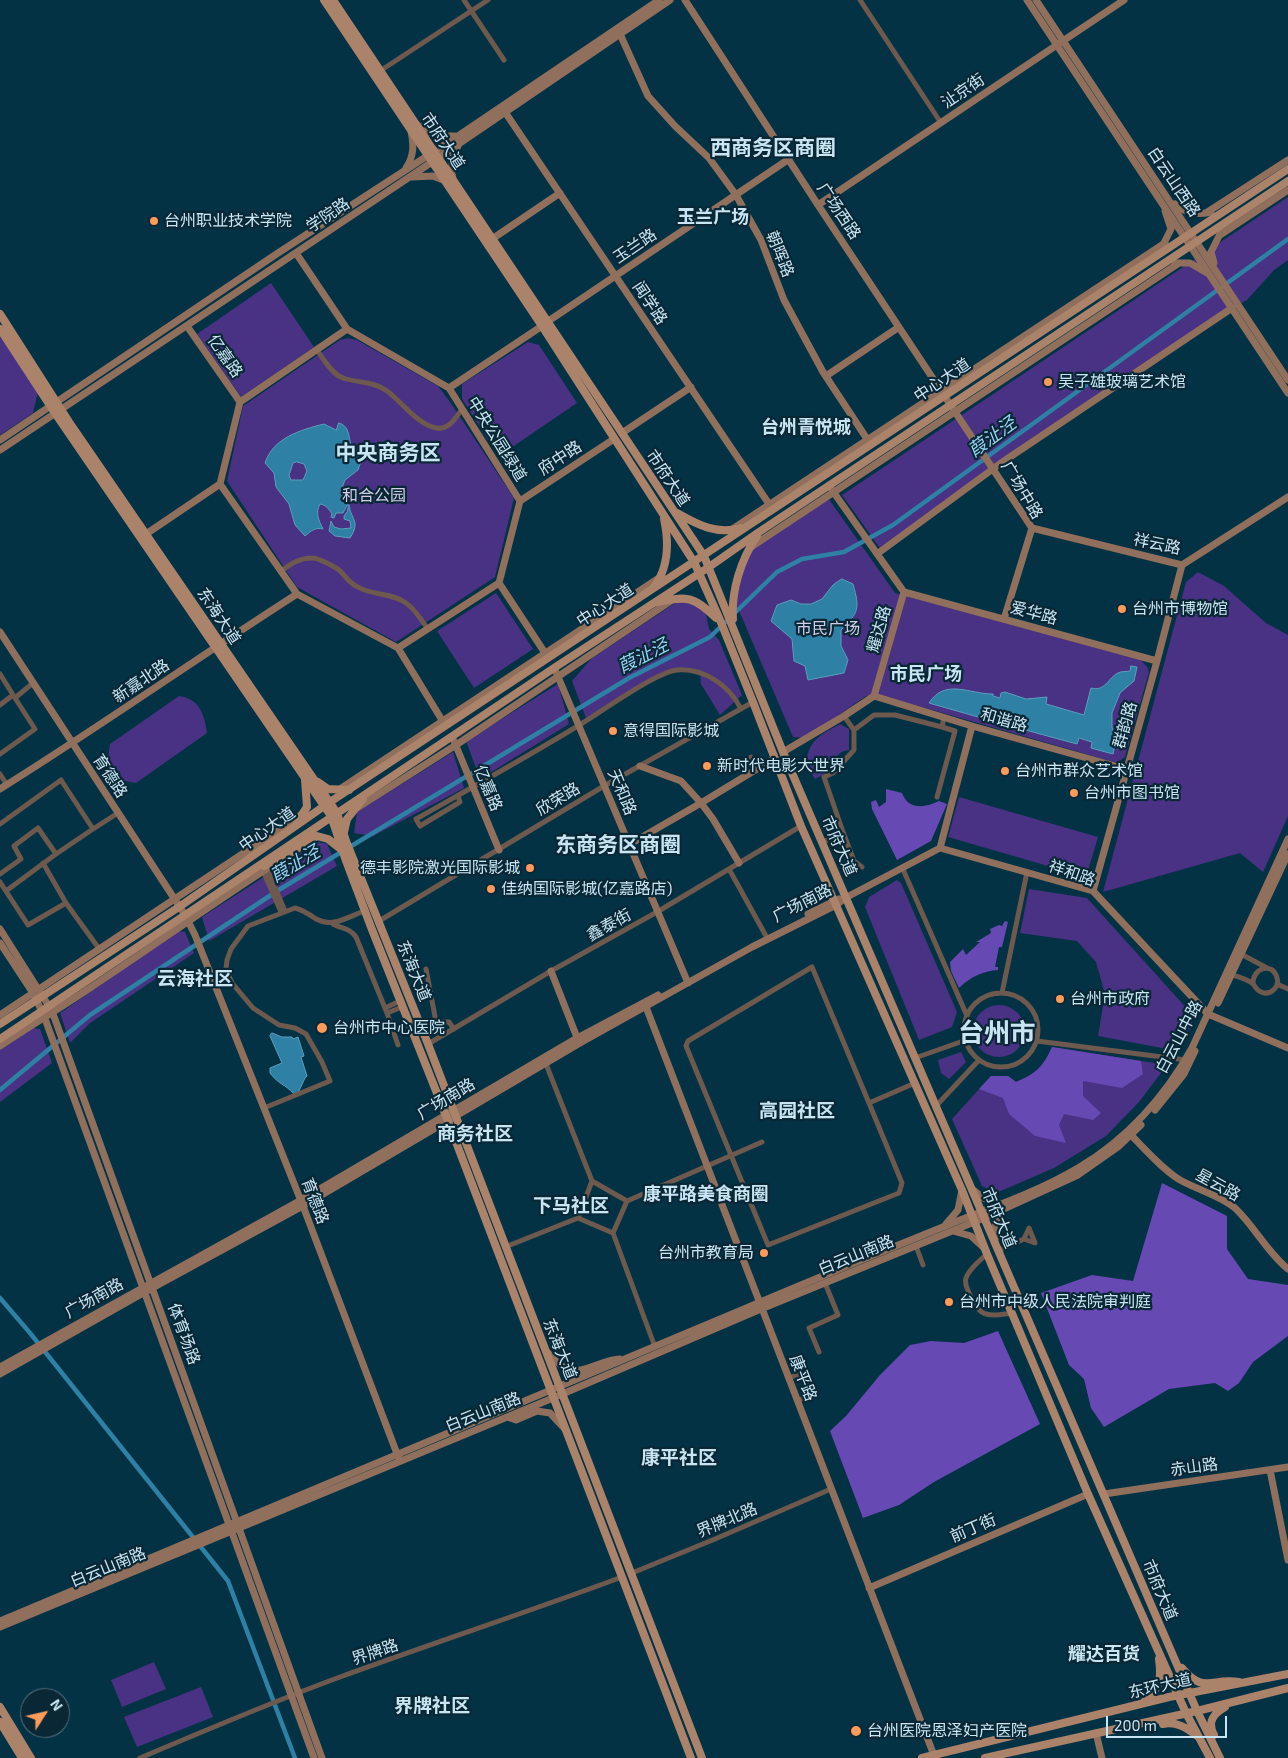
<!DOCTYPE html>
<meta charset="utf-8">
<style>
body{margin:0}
#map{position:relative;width:1288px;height:1758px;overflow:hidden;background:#043245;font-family:"Exo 2",sans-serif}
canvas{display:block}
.north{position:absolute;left:20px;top:1688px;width:50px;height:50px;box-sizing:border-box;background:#092735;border:1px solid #567381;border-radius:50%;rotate:55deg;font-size:14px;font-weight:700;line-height:20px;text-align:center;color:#c9e5f4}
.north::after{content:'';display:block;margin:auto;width:18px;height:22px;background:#ff9b5a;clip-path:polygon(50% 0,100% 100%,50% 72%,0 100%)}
.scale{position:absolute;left:1106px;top:1716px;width:121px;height:22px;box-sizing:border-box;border:2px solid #c9e5f4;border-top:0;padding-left:6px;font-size:15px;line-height:18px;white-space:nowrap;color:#c9e5f4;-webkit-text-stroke:4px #092735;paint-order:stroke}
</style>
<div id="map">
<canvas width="1288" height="1758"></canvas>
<div class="north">N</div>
<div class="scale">200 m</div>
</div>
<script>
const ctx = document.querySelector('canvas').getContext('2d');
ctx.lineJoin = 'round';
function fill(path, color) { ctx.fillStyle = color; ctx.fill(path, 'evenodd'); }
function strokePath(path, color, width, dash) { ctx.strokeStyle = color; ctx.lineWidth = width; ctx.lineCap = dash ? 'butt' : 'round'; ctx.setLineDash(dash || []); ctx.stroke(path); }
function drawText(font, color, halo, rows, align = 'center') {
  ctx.font = font + ' "Exo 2","Noto Sans SC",sans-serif'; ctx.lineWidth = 4.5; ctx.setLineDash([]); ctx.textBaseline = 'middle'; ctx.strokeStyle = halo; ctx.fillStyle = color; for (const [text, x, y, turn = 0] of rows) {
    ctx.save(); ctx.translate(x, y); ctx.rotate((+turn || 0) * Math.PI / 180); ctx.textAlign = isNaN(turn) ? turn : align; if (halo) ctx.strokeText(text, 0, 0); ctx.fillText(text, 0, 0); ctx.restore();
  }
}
const green = new Path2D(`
 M1288,197V260L1274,270L1247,300L1232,308L1001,463L882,551L842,495Z
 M271,283L314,347L241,397L197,334Z
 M0,335L38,392L33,413L0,435Z
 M348,338L357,340L438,386L450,402L514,498L495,577L396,642L297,587L227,481L243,406L340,340Z
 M528,342L539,345L577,403L499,456L462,399V384Z
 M828,498L895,593L1141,660L1148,668L1149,672L1125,757L1118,762H1114L887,697L866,696L806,738L793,737L737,606C734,589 746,561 754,546Z
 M1198,572L1224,586L1266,623L1288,635V816L1263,872L1240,853L1103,892L1186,582Z
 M496,593L533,649L474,688L437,631Z
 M682,601L697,606L706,614L709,629L719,640L742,695L720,715L701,684L700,672L676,668L586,718L572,681L592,658L675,603Z
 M558,684L569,724L480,779L466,741Z
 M179,696C200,699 204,714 207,733L136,783L120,780C109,766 107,761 110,744Z
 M840,724L849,729V750C832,752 839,763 830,771C826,774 819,776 815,779L806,765C808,740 820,735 840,724Z
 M453,752L464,788L373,836L354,833L357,812Z
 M959,797L1098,837L1086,877L948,837Z
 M318,842L327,844L337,866L209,941L202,917Z
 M897,880L901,883L957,1012L952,1027L919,1040L865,907L869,897Z
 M1029,889L1087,898L1190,1012L1192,1023L1178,1051L1098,1036L1105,994L1096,962L1077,941L1020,933Z
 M179,931L185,932L194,953L90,1023L70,1043L60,1013Z
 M973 1031a26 26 0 1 1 52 0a26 26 0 1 1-52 0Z
 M33,1028L40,1029L52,1063L0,1102V1050Z
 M1052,1047L1167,1065L1139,1102L1106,1136L1054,1168L996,1193L982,1186L952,1119L991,1076H1008L1016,1082C1036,1073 1043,1067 1052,1047Z
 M961,1052L966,1062L949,1079L941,1073L938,1060Z
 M154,1662L166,1689L122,1707L111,1680Z
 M201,1687L213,1717L137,1747L124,1717Z`);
const forest = new Path2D(`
 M886,789L902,793C908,810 925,808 939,801L947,804L931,841L897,860L872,809L871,802L876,800L879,807L886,802Z
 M1005,921L1008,922L1002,947H999L995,967H998V970C983,971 970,977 959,988L951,971L950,962L963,949L966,955L980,942H976L991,933L990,929L999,925L1002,926Z
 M1052,1047L1141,1061L1143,1074L1122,1088L1083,1081V1096L1101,1113L1093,1120L1064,1114L1059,1125L1066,1143L1035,1136L1009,1114L1003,1098L979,1089L991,1076H1008L1016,1082C1036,1074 1043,1067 1052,1047Z
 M1162,1183L1227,1216V1249L1248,1279L1288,1285V1336L1253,1362L1239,1383L1228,1391L1215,1383L1169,1389L1104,1427L1091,1408L1084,1379L1069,1365L1041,1293L1092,1275L1133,1281Z
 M998,1331L1040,1424L934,1482L899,1505L863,1518L830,1431L846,1416L880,1375L910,1345L931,1341L964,1343Z`);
const water = new Path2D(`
 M339,423C352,427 347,440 353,448C356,452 359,454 362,458L358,470L345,480L343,485L342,492L348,504L343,513H336L334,518L331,517L332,514C329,509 326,505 320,504C315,513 319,521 323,529C315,527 311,531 305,536L295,525L289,504L276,487L274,473L265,463C273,438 300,430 324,424L336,430ZM297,462L304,464L307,471L303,480H291L289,475L293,463Z
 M349,505C351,520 361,521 350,538L335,536L329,531L331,521L334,527L341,529L351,528L350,521L344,519V516L347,512Z
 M842,579L853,584C860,609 859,612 841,630V646L848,660L844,673L808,680L805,666L794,661L792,639L771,621L777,605L791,600L801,604H811L822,599L833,585Z
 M1131,666L1137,667L1134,681L1120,693L1112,713V727L1116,740L1113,754L1091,748L1092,742L1079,738L1077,744L1018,728L1020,721L1009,717L1006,725L929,703C945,678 969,694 993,694V696L1000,698L1001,693L1005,692L1026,699L1047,697L1046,704L1084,715L1091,688C1105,692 1108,678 1118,673C1121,671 1126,672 1130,671Z
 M272,1033L282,1037H292L293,1039L298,1037L304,1056L301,1057L307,1076L305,1078L298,1093L294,1094C285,1084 278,1084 270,1073V1068L282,1063L270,1036Z`);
const canal = new Path2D(`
 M0,1090L90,1015L277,891L629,678L710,637L777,572L802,559L844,552L893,525L1288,239
 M0,1298L30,1333L228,1581L295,1758`);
const street = new Path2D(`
 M464,0L504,60
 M860,0L941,123
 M380,71L488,0
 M317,350C323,359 333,375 343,378C358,383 373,381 387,391C401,401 418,425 436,428C449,430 455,419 462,409
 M281,571C291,564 299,558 312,558C317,557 335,567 339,570C345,575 348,582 356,586C371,596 391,592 406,603C415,609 421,620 428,629
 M0,674L15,698L33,683
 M0,705L13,695
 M854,730L874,715H895L942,727
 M0,754L35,729L15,698
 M751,757L756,769
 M0,774L7,785
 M458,796L460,802L420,826L416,819C471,788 527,757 581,724C601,712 656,672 677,670C704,668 729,685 741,709
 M937,797L955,731L942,727L944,717
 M0,824L61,780L93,829L118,813
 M843,832L854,861L862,867
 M823,842L843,832L824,777L833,773L854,750V730L844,716
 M43,863L66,903L100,950
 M902,867L967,1016
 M267,869L285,911
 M729,869L766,936
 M263,871L281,912
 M0,874L21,859L14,846L38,828L56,854L93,829
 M0,882L28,925L66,903
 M6,891L56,854
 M379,921L604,786L753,702
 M333,924C342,929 350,928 356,937L387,1013L398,1045
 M1241,954L1267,968
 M426,969L436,1022H449L454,1029
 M1231,974C1237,977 1248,979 1253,984C1256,987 1256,990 1261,992C1270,996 1280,987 1277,978C1273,961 1252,968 1253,984
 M1277,984L1288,989
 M964 1030a37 37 0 1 1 74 0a37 37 0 1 1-74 0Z
 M1002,993L1027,872
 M385,1008L400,1001
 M387,1013L402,1007
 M1037,1041L1186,1060
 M428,1044L551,971L657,912L801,826
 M915,1058L966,1040
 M546,1064L592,1181
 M869,1103L902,1183L899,1193L768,1245L686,1046L688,1041L812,967L869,1103L915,1083
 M936,1106L979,1060
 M264,1108L330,1081L322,1062L306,1034L295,1028L279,1025L253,1008L232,983L226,969L227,960L231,949L248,926L295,908C303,910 309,914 316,919C333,928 348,917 364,911
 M627,1201L592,1181L578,1218L613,1233L627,1201L762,1142
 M613,1233L655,1347
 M916,1246L923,1265
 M505,1247L578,1218
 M998,1251L1024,1239L1035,1243L1029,1228L1024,1239
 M987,1254C980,1260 969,1269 966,1278C964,1283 967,1288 969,1293C980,1319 987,1316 1013,1313
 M819,1352L809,1328L838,1315L825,1283
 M788,1378L797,1375L804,1376L810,1391L806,1397L797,1401
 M632,1573L715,1539L831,1489
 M140,1758C206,1730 272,1702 340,1677C433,1643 528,1612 622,1577`);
const secondary = new Path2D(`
 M685,0L818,205L1032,528L1004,619
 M1027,0L1288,393
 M1036,0L1288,380
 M620,34L648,96L675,126L709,158L736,195L761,240L784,300L823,372L869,442
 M505,112L771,507
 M417,125L437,136H455
 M406,168C414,156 414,145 411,131
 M412,177L433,176L443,180
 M453,179C450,167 452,156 458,146
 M1175,204C1186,214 1197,215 1211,212
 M818,205L1124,0
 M1206,213L1288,160
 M1220,235L1288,190
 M492,239L560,193
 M1163,245L1171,229L1165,211
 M296,253L347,329
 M1175,263H1190L1207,273
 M1214,263L1211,252L1221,232
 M547,322L789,159
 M187,326L240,402
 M347,329L449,388L520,501L499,583L398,648L297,594L220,484L240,402Z
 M826,376L899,327
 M449,388L542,326
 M622,433L691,387
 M0,440L278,253L458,136L659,0
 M0,450L432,162L670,0
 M520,501L614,439
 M1032,528L1182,565L1288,497
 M731,530L1165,243
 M146,534L220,484
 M751,547L1179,263
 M877,554L1001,463L1232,308
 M499,583L547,656
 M904,592L1157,661
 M0,632L185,915L195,935L303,1206L399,1459
 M398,648L445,725
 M556,672L688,983
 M874,696L972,726L1126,769
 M454,741L499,850
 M783,752L844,716L874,696L904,592L832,490
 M640,766L681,781L701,803L713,819L739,863
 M0,789C101,726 197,658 297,594
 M340,789L659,578
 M357,808L456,745L672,600
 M630,844L701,803L775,758
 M940,848L1093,891L1208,1014L1288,1048
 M1093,891L1157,661L1182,565
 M808,914L839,899
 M0,929L52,1011L322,1758
 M0,943L33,993L44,1016L314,1758
 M551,971L578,1040
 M1218,1003L1288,854
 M646,1007L935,1758
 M0,1015L301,815
 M0,1046C30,1026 60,1008 90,988C152,947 212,904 274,864
 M1155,1110L1184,1074L1195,1051
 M1129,1133C1145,1149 1161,1168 1180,1180C1198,1190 1219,1195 1235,1208C1255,1227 1267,1252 1288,1269
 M972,1189L983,1198L1000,1204
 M946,1224L958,1210L962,1190
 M953,1231L971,1236L984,1248
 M995,1240V1225L1002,1210
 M547,1352C552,1357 559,1365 565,1368C583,1377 601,1359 620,1359
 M0,1367L301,1200L577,1038L658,995
 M0,1374L145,1292L303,1206L580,1043L752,947L836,905L847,897L940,848L972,726
 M507,1417L516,1420L537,1411L550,1413L565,1429
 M1270,1470L1288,1560
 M1104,1494L1288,1467
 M869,1588L1088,1494
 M0,1621C248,1518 496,1414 744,1309C814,1279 884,1251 955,1222C996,1206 1039,1191 1078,1168C1126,1140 1165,1097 1192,1048L1288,839
 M0,1627L553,1398L761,1309L984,1218L1078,1175L1118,1147L1141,1125
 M1096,1733L1102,1758`);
const primary = new Path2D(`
 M324,0L542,326L694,562L720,620L753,702L801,826L962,1190L987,1254L1088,1494L1186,1713L1210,1758
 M333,0L704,556L783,752L1197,1711L1220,1758
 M0,314L69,422L337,813L346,841L428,1044L702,1758
 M0,329L55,413L331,816L345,858L371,927L448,1121L691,1758
 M677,513C698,525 717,535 741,528
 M654,587C669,567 669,542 664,519
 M657,602C687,596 694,596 716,618
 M733,619C731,591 741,559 757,536
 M318,782L328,789L349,790
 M297,822L307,807L305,780
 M344,832L347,819L363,799
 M264,866L280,860L317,836L328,839L342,850
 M0,1024L179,907L330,802L1288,169
 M0,1039L554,668L709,567L759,532L1288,181
 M1182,1668C1204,1695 1212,1677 1239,1682
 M1143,1703C1160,1687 1162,1682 1159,1659
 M0,1707L31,1758
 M0,1722L22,1758
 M1163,1724C1176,1721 1187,1728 1197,1736
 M1214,1735C1207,1722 1213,1714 1225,1707
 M922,1758L1169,1697L1288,1674
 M985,1758L1197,1711L1288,1688`);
const markers = [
 [154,221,5,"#ff9b5a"],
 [1048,382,5,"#ff9b5a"],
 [1122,609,5,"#ff9b5a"],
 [613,731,5,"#ff9b5a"],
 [707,766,5,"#ff9b5a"],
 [1005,771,5,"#ff9b5a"],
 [1074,793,5,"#ff9b5a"],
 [530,868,5,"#ff9b5a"],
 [491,889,5,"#ff9b5a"],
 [1060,999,5,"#ff9b5a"],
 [322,1028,6,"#ff9b5a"],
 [764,1253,5,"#ff9b5a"],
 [949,1302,5,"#ff9b5a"],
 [856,1731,6,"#ff9b5a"]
];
const streetNames = [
 ["沚京街",963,91,-34],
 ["市府大道",443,141,56],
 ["白云山西路",1174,182,56],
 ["广场西路",839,211,56],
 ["学院路",328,215,-34],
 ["玉兰路",635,246,-34],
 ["朝晖路",780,254,68],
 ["闻学路",650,303,56],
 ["亿嘉路",225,356,55],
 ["中心大道",942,380,-34],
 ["中央公园绿道",497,439,58],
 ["府中路",560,458,-33],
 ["市府大道",668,478,56],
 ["广场中路",1022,490,59],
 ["祥云路",1157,544,12],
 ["中心大道",605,605,-33],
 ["爱华路",1034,613,15],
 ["东海大道",219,616,56],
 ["耀达路",879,629,-74],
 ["新嘉北路",141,681,-34],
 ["和谐路",1004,720,16],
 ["群韵路",1125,725,-74],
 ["育德路",110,776,57],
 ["亿嘉路",488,788,67],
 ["天和路",622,792,67],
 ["欣荣路",558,799,-31],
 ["中心大道",267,829,-35],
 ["市府大道",839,846,66],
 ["祥和路",1072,873,19],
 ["广场南路",802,903,-27],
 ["鑫泰街",609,925,-29],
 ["东海大道",414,971,68],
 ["白云山中路",1179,1037,-62],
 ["广场南路",446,1099,-31],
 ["星云路",1218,1185,29],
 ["育德路",315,1201,69],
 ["市府大道",999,1218,67],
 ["白云山南路",856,1255,-22],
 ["广场南路",94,1298,-29],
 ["体育场路",184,1334,70],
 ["东海大道",560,1349,68],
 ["康平路",803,1378,69],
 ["白云山南路",483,1412,-22],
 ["赤山路",1194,1467,-8],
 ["界牌北路",727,1520,-23],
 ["前丁街",973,1528,-23],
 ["白云山南路",108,1567,-22],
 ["市府大道",1160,1590,67],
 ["界牌路",375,1652,-19],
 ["东环大道",1160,1686,-13]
];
const poiNames = [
 ["台州职业技术学院",164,221],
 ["吴子雄玻璃艺术馆",1058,382],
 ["台州市博物馆",1132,609],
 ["意得国际影城",623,731],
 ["新时代电影大世界",717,766],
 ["台州市群众艺术馆",1015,771],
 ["台州市图书馆",1084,793],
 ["德丰影院激光国际影城",520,868,"right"],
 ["佳纳国际影城(亿嘉路店)",501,889],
 ["台州市政府",1070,999],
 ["台州市中心医院",333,1028],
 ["台州市教育局",754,1253,"right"],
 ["台州市中级人民法院审判庭",959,1302],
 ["台州医院恩泽妇产医院",867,1731]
];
const parkNames = [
 ["和合公园",374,496],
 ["市民广场",828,629]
];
const neighbourhoodNames = [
 ["玉兰广场",713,217],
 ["台州青悦城",806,427],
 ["市民广场",926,674],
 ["康平路美食商圈",706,1194],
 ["耀达百货",1104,1654]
];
const waterNames = [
 ["葭沚泾",992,437,-36],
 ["葭沚泾",643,656,-27],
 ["葭沚泾",295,864,-31]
];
const quarterNames = [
 ["云海社区",195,979],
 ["高园社区",797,1111],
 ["商务社区",475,1134],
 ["下马社区",571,1206],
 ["康平社区",679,1458],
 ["界牌社区",432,1706]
];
const districtNames = [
 ["西商务区商圈",773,148],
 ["中央商务区",388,453],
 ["东商务区商圈",618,845]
];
const townNames = [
 ["台州市",997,1033]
];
fill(green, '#493183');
fill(forest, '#6749b4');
fill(water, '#2e80a5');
strokePath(water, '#5c9ebd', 1);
strokePath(canal, '#2e80a5', 4.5);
strokePath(street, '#6d594d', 5);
strokePath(secondary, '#90705d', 7);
strokePath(primary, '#ab826a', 8);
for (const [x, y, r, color] of markers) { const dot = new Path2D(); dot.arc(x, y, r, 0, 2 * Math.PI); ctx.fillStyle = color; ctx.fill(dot); strokePath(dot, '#092735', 2); }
drawText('16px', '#c9e5f4', '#092735', streetNames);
drawText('16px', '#c9e5f4', '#092735', poiNames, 'left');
drawText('16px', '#d1cde8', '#092735', parkNames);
drawText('bold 18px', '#c9e5f4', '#092735', neighbourhoodNames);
drawText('italic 18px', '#96d2f3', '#092735', waterNames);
drawText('bold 19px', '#c9e5f4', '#092735', quarterNames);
drawText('bold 21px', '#c9e5f4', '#092735', districtNames);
drawText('bold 26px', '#c9e5f4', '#092735', townNames);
</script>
